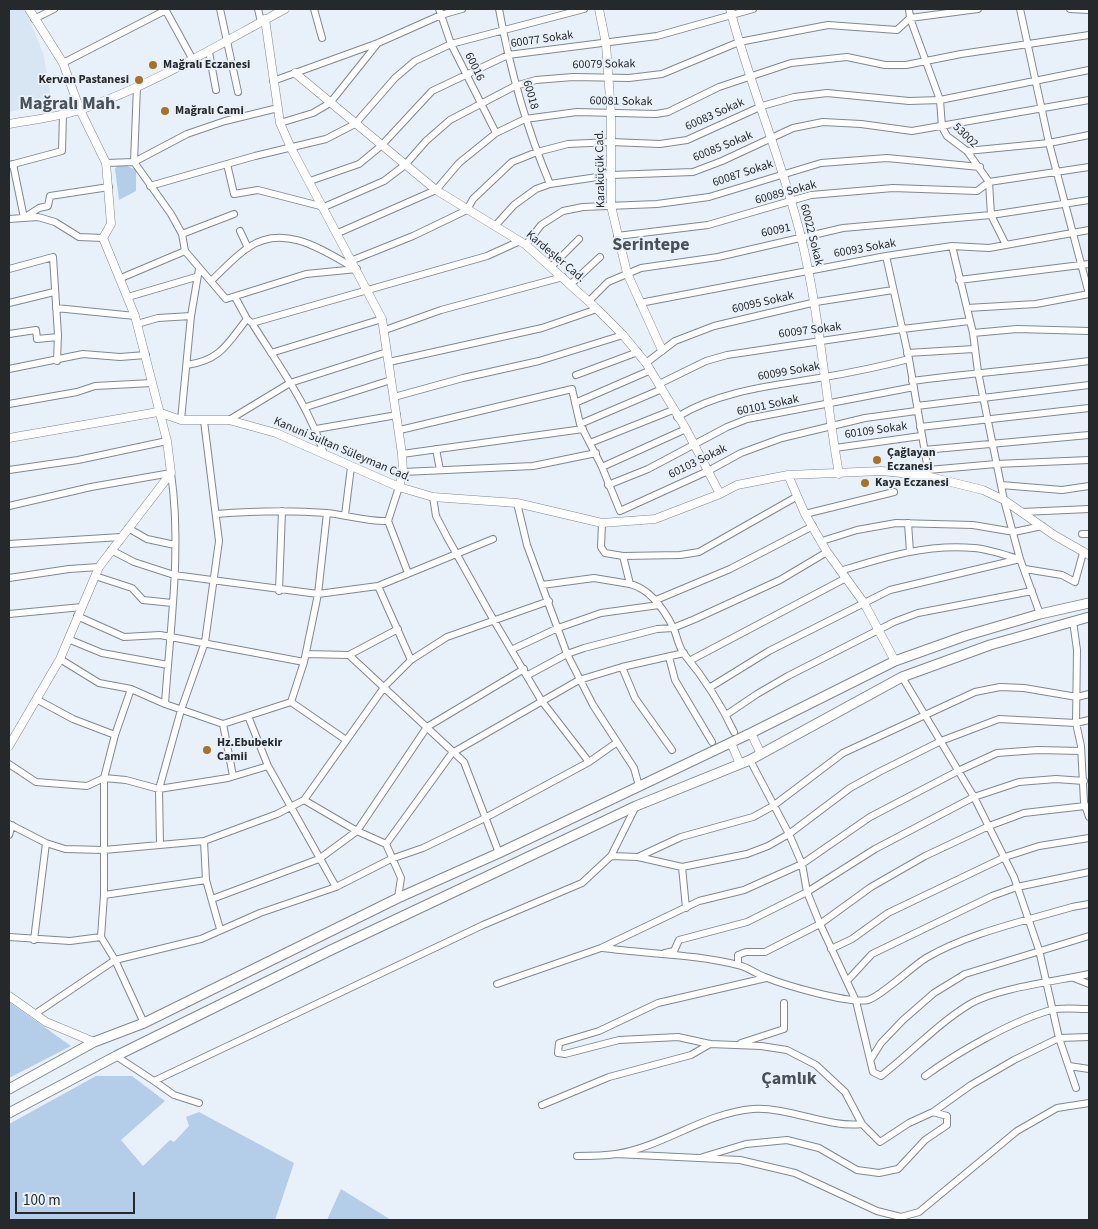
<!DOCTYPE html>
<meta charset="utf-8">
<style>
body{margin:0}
#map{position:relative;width:1098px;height:1229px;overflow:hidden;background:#e8f0f9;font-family:"Source Sans 3",sans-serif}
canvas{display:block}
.frame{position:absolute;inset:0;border:10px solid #26292c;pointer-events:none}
.scale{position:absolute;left:15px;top:1192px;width:120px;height:22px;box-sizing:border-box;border:2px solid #26292c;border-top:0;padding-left:6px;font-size:15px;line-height:18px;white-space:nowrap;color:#26292c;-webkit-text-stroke:4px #e8f0f9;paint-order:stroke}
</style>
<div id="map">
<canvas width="1098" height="1229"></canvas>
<div class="frame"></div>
<div class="scale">100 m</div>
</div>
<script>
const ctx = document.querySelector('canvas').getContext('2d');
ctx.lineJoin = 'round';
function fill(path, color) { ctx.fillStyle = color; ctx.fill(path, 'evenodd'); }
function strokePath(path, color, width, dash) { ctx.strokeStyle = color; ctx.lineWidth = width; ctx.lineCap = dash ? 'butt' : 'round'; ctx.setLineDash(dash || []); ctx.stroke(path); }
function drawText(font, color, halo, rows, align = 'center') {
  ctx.font = font + ' "Source Sans 3",sans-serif'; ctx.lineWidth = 4; ctx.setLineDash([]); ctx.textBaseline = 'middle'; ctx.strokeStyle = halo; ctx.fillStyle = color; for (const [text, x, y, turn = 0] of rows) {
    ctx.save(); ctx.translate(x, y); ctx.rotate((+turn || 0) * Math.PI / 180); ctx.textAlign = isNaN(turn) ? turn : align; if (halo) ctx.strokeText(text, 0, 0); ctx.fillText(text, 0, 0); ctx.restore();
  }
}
const built = new Path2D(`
 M9,9H25L43,53L52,103L9,112Z`);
const green = new Path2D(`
 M117,166H127L136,170V191L119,200L115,169Z
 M9,1002L71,1046L9,1078Z
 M96,1076H132L165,1101L121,1140L143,1166L170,1140L174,1142L189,1126L186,1117L199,1112L294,1163L275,1220H9V1124Z
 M341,1189L391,1220H327Z`);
const minor = new Path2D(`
 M165,9L193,60
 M220,9L238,92
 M258,9L261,22
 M314,9L322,38
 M439,9L451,44L496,133
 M499,9C510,70 526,127 550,184
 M909,9L910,18L940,100L942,127L947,136L967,151L989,182L991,215L1006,245
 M1070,9L1089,10
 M34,19L54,9
 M209,52L216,90
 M63,63L166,10
 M273,81L378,43L441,15L462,9
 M137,86L134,162L171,214L182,234L185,251L226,299L306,274L357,269
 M280,123L313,113L330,103L378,43
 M967,151L1049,143L1089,135
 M106,163L134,162L187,134L225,121L278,108
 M13,164L24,218L39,208L48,206L50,196L109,187
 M227,164L234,194L258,190L324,207L384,181L405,165L426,141L450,120L515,86L536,80L573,77L629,78L662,74L739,42L828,25L897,30L910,18L978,9
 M10,165L62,151L63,114
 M310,181L359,164L381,146L432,91L508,55L657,36L753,9
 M150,186L255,156L326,139L355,124L395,78L415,61L451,44L584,9
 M9,219L38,217L55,222L79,237L103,238
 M495,226L514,205L536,189L550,184L611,175L693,172L722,161L793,128L823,122L861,124L912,131L1089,100
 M240,231L248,248
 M338,233L436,190L459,163L496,133L525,119L577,112L656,114L668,112L719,87L791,63L847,57L885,65H906L961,54L1089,35
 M182,234L234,214
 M617,236L708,225L811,195L893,188L977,191L989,182L1089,167
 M526,245L541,225L563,211L583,207L657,204L709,197L821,163L887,158L980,167
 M952,246L973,333L978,372L1004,500L1020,559L1040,614
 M886,256L909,359L928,470L922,475
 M353,260L413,236L467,210L473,199L512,162L537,152L568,144L611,142L660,144L687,140L762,106L794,97L827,93L909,101L940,100L1089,70
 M551,267L579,239
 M9,269L53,257L58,335L57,361
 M121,278L185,251
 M959,280L1089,264
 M211,281C223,270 235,256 249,247C285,223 324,251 356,269
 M571,284L600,257
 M128,297L196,277
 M235,297L247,319L252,323C279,366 309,406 324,454
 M589,301L608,282L641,268L718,257L843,228L991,215L1089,200
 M9,303L54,292
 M640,303L886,256L952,246L989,248L1089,230
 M56,308L135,316
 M967,308L1036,304L1089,294L1049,143L1020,9
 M252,323L487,256L520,241
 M137,324L158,318L191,316
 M385,330L441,310L563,277
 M973,333L1017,329L1089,331
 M9,334L36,330L37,339L58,337
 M271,353L382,319
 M907,353L974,349
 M389,362L542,328L597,309
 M646,363L675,341L714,326L816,302L893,290
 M187,365C221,360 227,344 247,319
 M9,369L83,354L120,357L146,355
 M576,375L638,352
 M912,381C971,373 1030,369 1089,361
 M659,384L706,361L727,355L902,329L970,321
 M394,397L463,378L539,361L623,335
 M575,403L651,370
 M9,404L77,392L95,386L152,383
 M917,406L1089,385
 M306,407L391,380
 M677,417C720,391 770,386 819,378C849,373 879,367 909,359
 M181,420L191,316L199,269
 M229,420L290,383L387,352
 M580,424L662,389
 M920,427L1089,408
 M316,429L397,415
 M400,430L572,389L580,424L602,467L620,511L708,471L741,453L782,438L865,418L916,411
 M590,443L673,410
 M835,448L921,436
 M436,449L440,470
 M924,450L1089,435
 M402,454L583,429
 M602,467L686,429
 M9,470L78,460L167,441
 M928,470L996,464L1089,460
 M403,472L533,466L596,453
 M608,485L648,469L727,427L747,419L914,387
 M1001,485L1062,490L1089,486
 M399,487L388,521L408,573
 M433,497L436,516L447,537L493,619L541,700L589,762
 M517,503L527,545L567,654L593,705L634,768L639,786
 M9,506L91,487L171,473C182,548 170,629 165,704
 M1022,512L1089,509
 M216,514C253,511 289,510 327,513C348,515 367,522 388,521
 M805,514L894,492
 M345,515L351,467
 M602,523L601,547L605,553L623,556L630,584C651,589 665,611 674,629C677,637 679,648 684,654C704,678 721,704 734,732
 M908,523L910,552
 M128,528L147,539L175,545
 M1082,534H1089
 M822,541L857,530L896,523L973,525L1014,532L1042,526
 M9,544L121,537
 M111,550L134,562L174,575L318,594L378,586L493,539
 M623,556L680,555L699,552L796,497
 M1025,569L1062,575L1075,582L1083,553
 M840,571C885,557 926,544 974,548C988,549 1005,555 1019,559
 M95,576L132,588L143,600L172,603
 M9,578L69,569L99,567
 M542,585L594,578L630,584
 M378,586L411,660
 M279,591L282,511
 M656,600L730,569L813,526
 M9,614L82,607
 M77,616L124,637L160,635L304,662
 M1073,621L1077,650L1076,723L1081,746L1084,802L1089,817
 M68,639L102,653L168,665
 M513,649L558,628L601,613L659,605
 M306,654L349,655L398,629
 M349,655L464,762L499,853
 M669,657L675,680L712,742
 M60,659L99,683L131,689L165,704L223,724L291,702
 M691,660L846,578
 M622,667L635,698L672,750
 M528,675L567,654L584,648L657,629L673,628L695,619L780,580L827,552
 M902,677L974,797L1014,877L1039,950L1059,1038L1076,1088
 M709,688L769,651L890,590L1020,559
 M131,689L115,735L104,778V895L101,937L115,960L144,1023
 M36,699L73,719L115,735
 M291,702L304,662L318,594L327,513
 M291,702L346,740
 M726,715L757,694L788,676L894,622L918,613L1032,591
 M248,716L268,766L336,887
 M223,724L233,776
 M750,760L789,834L802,864L807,892L820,924L856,1001L873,1072L881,1076C911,1053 937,1024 970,1004C997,988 1057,981 1089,974
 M9,764L36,782L87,786L104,778L126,780L159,789L228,778L268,766
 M304,800L357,831L386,844
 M9,824L46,843L65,849L104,850L204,841L277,814L304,800L385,686L411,660L447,637L549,601
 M9,835L12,825
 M204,841L206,880L220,929
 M160,845L159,789L181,710L205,642L219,541L204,421
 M611,856L638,857L682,867L686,908
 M638,857L681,837L753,817L773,806L843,753L975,692L1000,687L1024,688L1077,697L1089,694
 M682,867L747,854L768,846L789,834L850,788L879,772L941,741L999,719L1076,723L1089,720
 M104,895L206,880
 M398,898L401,878L386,844L452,753L579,680L622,667L684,653
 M212,899L319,859L357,831L427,727L524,669
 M9,937L70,941L101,937
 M34,940L46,843
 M603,948C647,954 695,954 738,965C748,967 756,974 765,977C784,985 849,1004 868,1000C880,997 913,966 926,958C968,933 1025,921 1072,907L1089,904
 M831,949L852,939L888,913L1005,857L1039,846L1089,838
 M665,953L674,951L679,940L747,922L807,892L875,849L974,797L1019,782L1056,779L1084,781
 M738,964V955L746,952H765L820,924L871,887L925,856L989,826L1024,813L1085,806
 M766,978L658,1003L599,1031L559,1043L558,1053L565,1054L619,1040L678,1037L710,1044L761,1046L787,1050L816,1065L845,1092L862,1124L880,1142L909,1123L933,1112L971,1085L1014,1060L1059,1038L1089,1037
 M1074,978L1089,984
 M847,981L872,954L992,896L1017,887L1089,872
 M497,984L601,948L699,901L744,890L802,864L870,817L958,771L997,753L1038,750L1081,751
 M35,1014L115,960L201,939L260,913L336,887L391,859L423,848L485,818L589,762L616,743
 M741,1043L784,1029V1003
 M116,1056L154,1081L483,925L582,883L611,856L636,806
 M871,1059L881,1043L903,1020L934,993L965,974L1089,936
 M1069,1066L1089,1069
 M925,1076C958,1052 1012,1021 1051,1010C1062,1007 1077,1009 1089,1009
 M154,1081L174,1095L199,1103
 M542,1105L609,1077L691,1055L710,1044
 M616,1154L740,1160L795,1173L877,1211L901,1217L919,1212L1017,1131L1057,1108L1089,1103
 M577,1156C590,1156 603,1156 616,1154C663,1147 704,1113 753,1109C791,1107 827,1128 862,1124
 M703,1157L746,1144L787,1140L819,1148L857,1170L879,1173L898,1169L925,1140L947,1125V1116L933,1112`);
const tertiary = new Path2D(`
 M599,9L606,44L611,113V206L627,273L662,350
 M730,9C750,86 782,160 801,237C820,315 825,395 839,474
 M265,19L280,123L291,148L382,319L402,454L403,472L399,487
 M295,73L436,190L526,245L597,309L623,335L646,363L686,429L720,494
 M9,124C32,120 57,117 80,110C153,85 218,45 285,9
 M9,438L158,412L181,420H229L276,433L399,487L433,497L517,503L602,523L655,519L720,494L737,485L788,475L881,471L922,475L983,490L1004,500L1054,535L1089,555
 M788,475L805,514L827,552L864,603L895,661
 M751,733L761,754
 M731,743L740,764
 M9,746L60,659L99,567L171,473L167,441L135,316L103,238L111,224L106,163L80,110L63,63L29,9
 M9,996L46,1022L94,1042`);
const secondary = new Path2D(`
 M9,1089L94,1042L144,1023L398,898L499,853L751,733L895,661L965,636L1040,614L1089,603
 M9,1113L116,1056L331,950L636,806L750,760L902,677L990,645L1089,617`);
const markers = [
 [153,65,5,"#a6712b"],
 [139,80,5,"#a6712b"],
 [165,111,5,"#a6712b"],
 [877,460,5,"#a6712b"],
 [865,483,5,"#a6712b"],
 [207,750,5,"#a6712b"]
];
const streetNames = [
 ["60077 Sokak",542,40,-8],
 ["60079 Sokak",604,65,-1],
 ["60016",474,67,64],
 ["60018",530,95,74],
 ["60081 Sokak",621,102,1],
 ["60083 Sokak",715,115,-24],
 ["53002",965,136,44],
 ["60085 Sokak",723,147,-22],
 ["Karaküçük Cad.",601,169,-91],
 ["60087 Sokak",743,174,-18],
 ["60089 Sokak",786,193,-15],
 ["60091",776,231,-12],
 ["60022 Sokak",811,235,76],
 ["60093 Sokak",865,249,-10],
 ["Kardeşler Cad.",555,257,40],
 ["60095 Sokak",763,303,-13],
 ["60097 Sokak",810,331,-7],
 ["60099 Sokak",789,372,-10],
 ["60101 Sokak",768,406,-12],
 ["60109 Sokak",876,431,-8],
 ["Kanuni Sultan Süleyman Cad.",342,450,23],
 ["60103 Sokak",698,462,-26]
];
const poiNames = [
 ["Mağralı Eczanesi",163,65],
 ["Kervan Pastanesi",129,80,"right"],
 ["Mağralı Cami",175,111],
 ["Çağlayan",887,453],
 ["Eczanesi",887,467],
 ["Kaya Eczanesi",875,483],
 ["Hz.Ebubekir",217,743],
 ["Camii",217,757]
];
const districtNames = [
 ["Mağralı Mah.",70,105],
 ["Serintepe",651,246],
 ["Çamlık",789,1080]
];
fill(built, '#d8e5f3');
fill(green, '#b4cde8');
strokePath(minor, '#818890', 8);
strokePath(tertiary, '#818890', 9);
strokePath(secondary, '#818890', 11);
strokePath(minor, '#fff', 6);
strokePath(tertiary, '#fff', 8);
strokePath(secondary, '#fff', 9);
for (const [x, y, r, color] of markers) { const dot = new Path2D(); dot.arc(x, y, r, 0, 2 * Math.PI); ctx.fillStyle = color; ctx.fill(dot); strokePath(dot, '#e8f0f9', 2); }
drawText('12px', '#26292c', '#e8f0f9', streetNames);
drawText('bold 12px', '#26292c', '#e8f0f9', poiNames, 'left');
drawText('bold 18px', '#4a5057', '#e8f0f9', districtNames);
</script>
